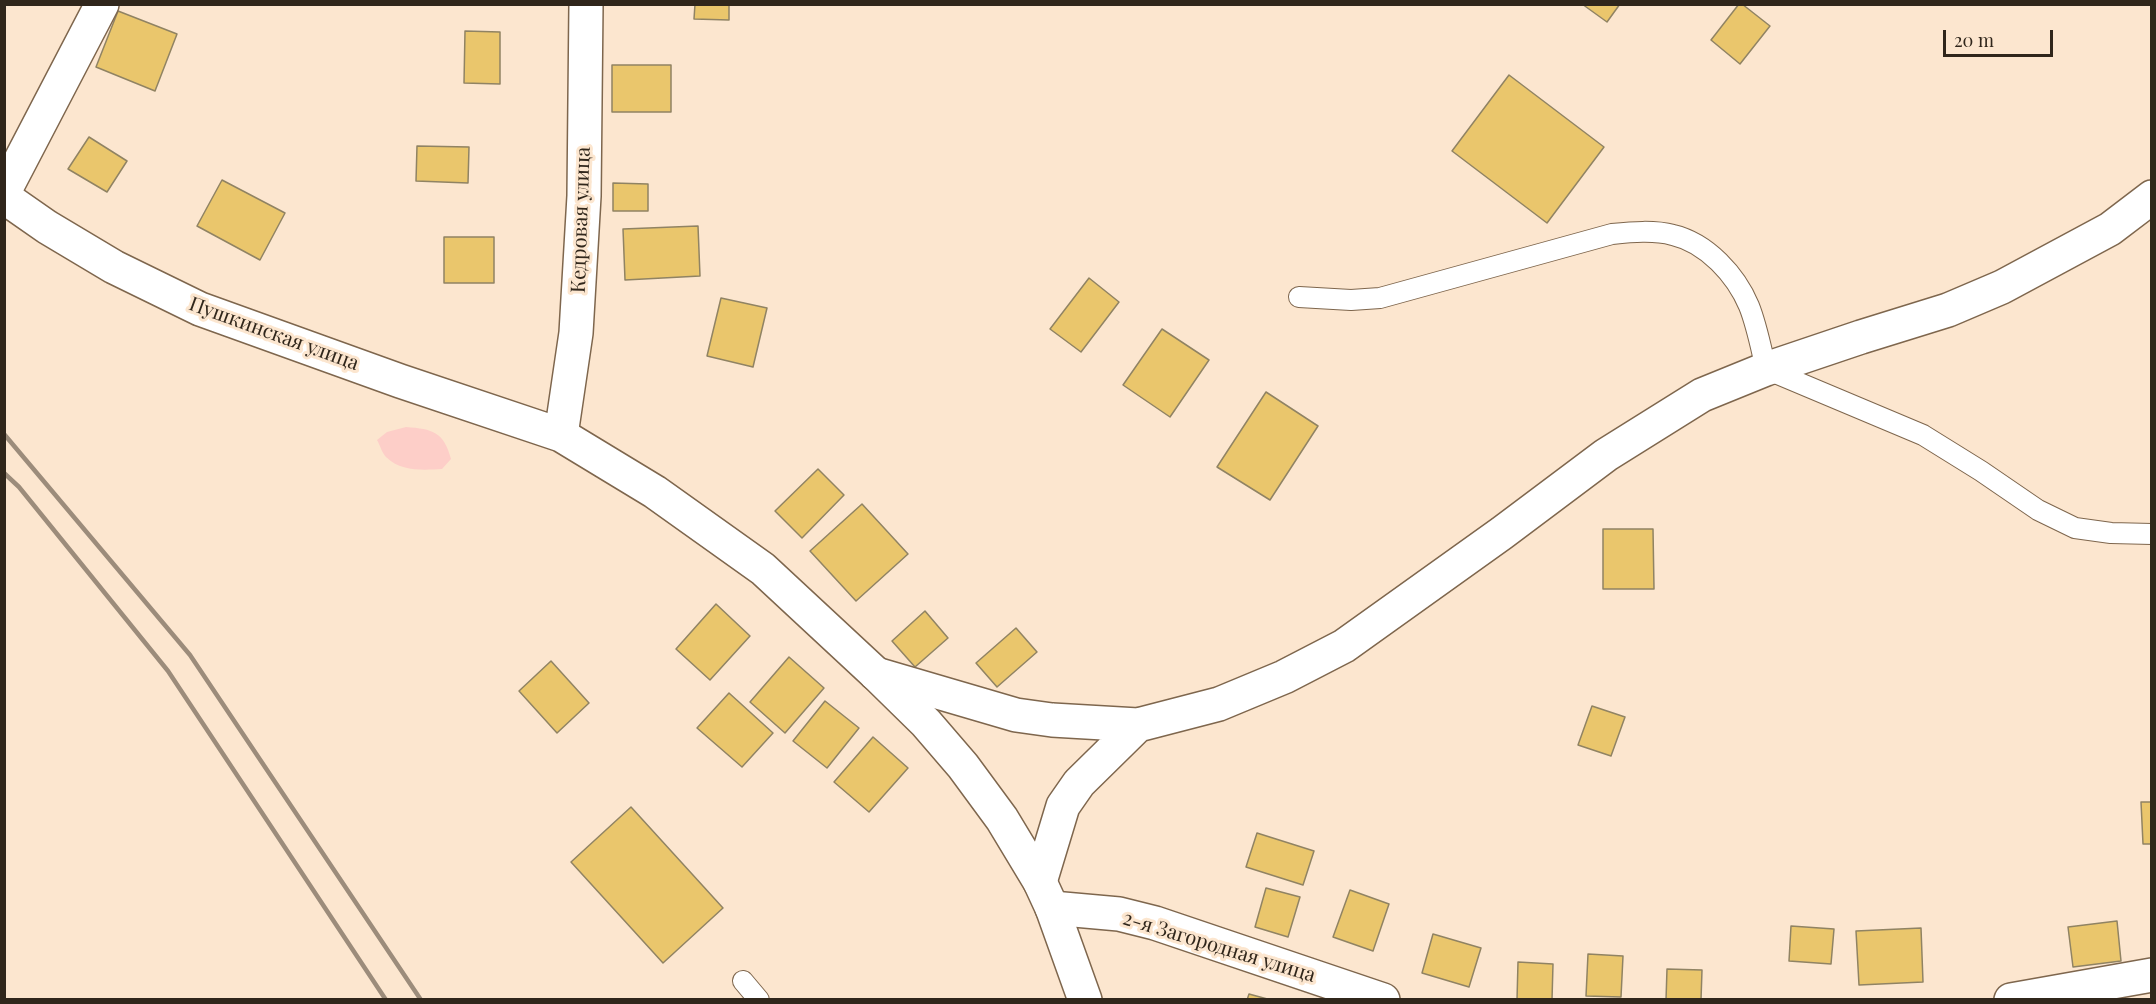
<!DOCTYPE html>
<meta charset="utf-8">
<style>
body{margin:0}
#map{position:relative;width:2156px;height:1004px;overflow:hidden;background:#fce6cf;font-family:"Playfair Display",serif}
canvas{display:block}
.frame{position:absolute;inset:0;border:6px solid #30261b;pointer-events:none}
.scale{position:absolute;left:1943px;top:30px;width:110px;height:27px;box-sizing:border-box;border:3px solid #30261b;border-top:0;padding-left:8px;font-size:18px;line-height:21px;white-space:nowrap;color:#30261b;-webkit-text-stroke:4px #fce6cf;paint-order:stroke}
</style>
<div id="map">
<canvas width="2156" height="1004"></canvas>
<div class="frame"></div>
<div class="scale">20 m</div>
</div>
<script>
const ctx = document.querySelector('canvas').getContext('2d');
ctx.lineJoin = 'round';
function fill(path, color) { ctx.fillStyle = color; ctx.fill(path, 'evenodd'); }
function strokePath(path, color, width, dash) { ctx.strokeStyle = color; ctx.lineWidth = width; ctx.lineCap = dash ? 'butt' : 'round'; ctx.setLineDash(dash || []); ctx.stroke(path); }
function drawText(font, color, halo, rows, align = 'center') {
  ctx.font = font + ' "Playfair Display",serif'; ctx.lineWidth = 6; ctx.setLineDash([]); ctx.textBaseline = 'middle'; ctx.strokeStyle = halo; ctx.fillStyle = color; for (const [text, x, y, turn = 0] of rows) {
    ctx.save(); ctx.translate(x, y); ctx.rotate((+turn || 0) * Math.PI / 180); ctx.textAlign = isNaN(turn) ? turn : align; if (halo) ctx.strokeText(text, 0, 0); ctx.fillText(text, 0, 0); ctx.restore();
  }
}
const green = new Path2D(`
 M406,427C433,429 444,432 451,459L442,469C424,470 401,472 386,457C382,453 380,445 377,440L387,432Z`);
const building = new Path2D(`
 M695,4H729V20L694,19Z
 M1582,4H1620L1607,22Z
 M1739,4H1742L1770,26L1740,64L1711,40Z
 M118,11L177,34L155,91L96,67Z
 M465,31L500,32V84L464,83Z
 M612,65H671V112H612Z
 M1509,75L1604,147L1547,223L1452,151Z
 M89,137L127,161L107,192L68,169Z
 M417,146L469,147L468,183L416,181Z
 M222,180L285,213L260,260L197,226Z
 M613,183L648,184V211H613Z
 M698,226L700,276L625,280L623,229Z
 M444,237H494V283H444Z
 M1089,278L1119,302L1081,352L1050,329Z
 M721,298L767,308L753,367L707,356Z
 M1162,329L1209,360L1170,417L1123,385Z
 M1266,392L1318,426L1270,500L1217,467Z
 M818,469L844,495L802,538L775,511Z
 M862,504L908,554L856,601L810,551Z
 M1603,529H1653L1654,589H1603Z
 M716,604L750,636L710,680L676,649Z
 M925,611L948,638L915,667L892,641Z
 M1016,628L1037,652L997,687L976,663Z
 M789,657L824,688L785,733L750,702Z
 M551,661L589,703L557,733L519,691Z
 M729,693L773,733L742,767L697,728Z
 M825,701L859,728L827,768L793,741Z
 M1592,706L1625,717L1611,756L1578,745Z
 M873,737L908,768L869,812L834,782Z
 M2141,802H2152V844H2143Z
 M631,807L723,908L663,963L571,862Z
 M1257,833L1314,851L1303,885L1246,867Z
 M1266,888L1300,897L1288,937L1255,927Z
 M1350,890L1389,904L1373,951L1333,937Z
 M2117,921L2121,961L2073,967L2068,927Z
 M1791,926L1834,929L1831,964L1789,961Z
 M1921,928L1923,982L1859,985L1856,931Z
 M1433,934L1481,948L1469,987L1422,973Z
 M1588,954L1623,956L1621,997L1586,996Z
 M1518,962L1553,964L1552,1000H1517Z
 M1667,969L1702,970L1701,1000H1666Z
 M1249,994L1271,1000H1247Z`);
const service = new Path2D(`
 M1299,297L1351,300L1380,298L1612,234C1632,232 1654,230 1673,235C1707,243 1736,275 1749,306C1757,326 1761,348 1766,369L1923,435L1981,471L2038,510L2075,528L2111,533L2152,534
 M743,981L759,1000`);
const minor = new Path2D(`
 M4,192L102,4
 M876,674L1016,715L1052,720L1138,725L1219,704L1284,677L1344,646L1502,533L1606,455L1702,395L1766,369L1861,337L1948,310L2002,287L2110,229L2152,197
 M1040,882L1063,806L1079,783L1138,725
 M1052,908L1119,914L1155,923L1383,1000
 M2011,1000L2152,975`);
const tertiary = new Path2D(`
 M4,197L47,227L114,267L200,309L400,381L561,435L655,492L763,569L876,674L926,723L963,766L1002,819L1040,882L1052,908L1085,1000
 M561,435L576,333L584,196L586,4`);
const rail = new Path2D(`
 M4,434L190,655L421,1000
 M4,473L19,487L168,671L386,1000`);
const streetNames = [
 ["Кедровая улица",581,220,-88],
 ["Пушкинская улица",274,334,20],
 ["2-я Загородная улица",1219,947,17]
];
fill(green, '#fdcec8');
fill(building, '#eac66c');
strokePath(building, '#908363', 1.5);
strokePath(service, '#7e664d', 22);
strokePath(minor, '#7e664d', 36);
strokePath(tertiary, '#7e664d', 36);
strokePath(service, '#fff', 20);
strokePath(minor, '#fff', 33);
strokePath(tertiary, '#fff', 33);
strokePath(rail, '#9c8c7b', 4.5);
drawText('20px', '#30261b', '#fce6cf', streetNames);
</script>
